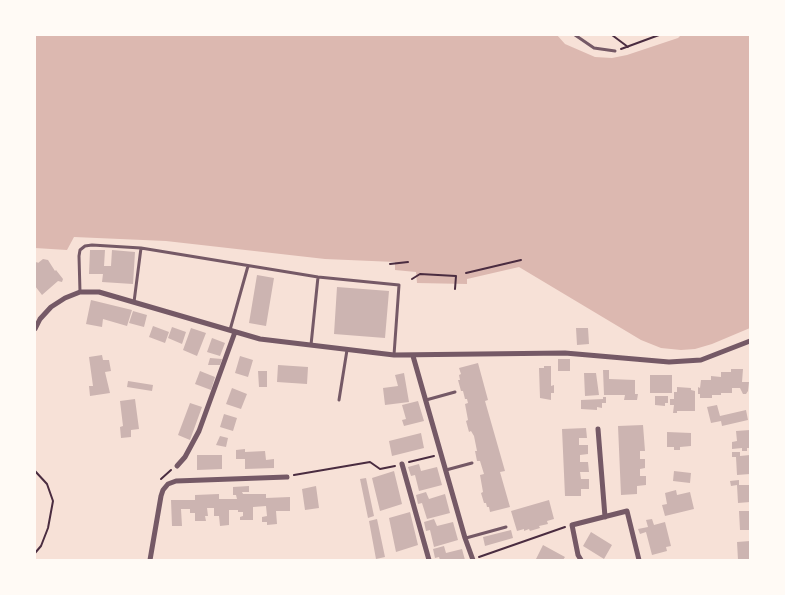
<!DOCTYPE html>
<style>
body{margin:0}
#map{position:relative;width:785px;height:595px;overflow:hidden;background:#f7e1d7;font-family:Cabin,sans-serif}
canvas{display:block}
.frame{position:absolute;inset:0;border:36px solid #fffaf5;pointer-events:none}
</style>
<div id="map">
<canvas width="785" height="595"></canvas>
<div class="frame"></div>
</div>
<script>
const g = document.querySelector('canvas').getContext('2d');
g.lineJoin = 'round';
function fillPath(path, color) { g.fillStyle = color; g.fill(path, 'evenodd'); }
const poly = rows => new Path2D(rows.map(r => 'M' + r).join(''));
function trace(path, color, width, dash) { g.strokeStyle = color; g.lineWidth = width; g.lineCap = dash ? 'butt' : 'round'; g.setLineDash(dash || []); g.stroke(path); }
fillPath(poly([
 [35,35,557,35,565,44,595,57,612,58,627,55,678,38,681,35,750,35,750,328,712,344,695,349,681,350,661,348,641,340,519,267,467,279,467,284,417,283,416,272,395,270,395,262,325,259,166,241,74,237,67,250,35,248]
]), '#dcb8b0');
fillPath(poly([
 [90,250,105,250,104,266,111,266,112,250,135,252,133,284,102,282,103,274,89,274],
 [43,259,48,260,55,271,56,270,63,279,62,282,58,281,42,295,35,286,35,263,37,262,38,263],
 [257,275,274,278,266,326,249,323],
 [337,287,389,291,385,338,334,334],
 [91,300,132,310,127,326,103,319,102,327,86,324],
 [133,311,147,315,144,327,129,323],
 [153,326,169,332,165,343,149,337],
 [172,327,186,332,182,344,168,338],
 [191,328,206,333,197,356,183,350],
 [576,328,588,328,589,344,577,345],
 [212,338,225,343,220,356,207,352],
 [102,355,103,360,109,360,111,371,105,372,110,393,90,396,89,386,93,386,89,357],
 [240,356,253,360,248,377,235,373],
 [210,358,222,359,220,365,208,365],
 [558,359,570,359,570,371,558,371],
 [478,363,488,400,485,401,505,471,500,472,510,507,490,512,489,507,487,507,486,503,484,503,481,493,483,492,480,475,484,474,480,461,477,461,475,451,477,451,474,436,471,431,469,432,466,421,468,420,465,404,468,403,467,399,465,399,463,391,461,391,458,380,460,380,459,375,461,374,459,368],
 [278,365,308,367,307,384,277,382],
 [544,366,551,366,551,386,554,385,554,393,551,393,551,400,540,398,539,368,544,368],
 [731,369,743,369,742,382,749,382,748,391,746,394,743,394,740,388,732,388,732,393,721,393,721,395,712,395,712,398,700,398,700,394,698,394,698,387,700,388,701,380,711,380,711,376,721,377,721,372,731,372],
 [603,370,609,370,609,379,635,380,635,394,638,394,637,400,624,400,625,395,604,395],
 [200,371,215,377,211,390,195,384],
 [258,371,267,371,267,387,259,387],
 [404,373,409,402,385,405,383,388,398,386,395,375],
 [584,373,596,373,599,395,585,396],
 [650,375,672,375,672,393,650,393],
 [128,381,153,385,152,391,127,387],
 [677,387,691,388,691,390,695,391,695,411,677,411,677,413,673,413,674,405,670,405,670,399,674,399,674,392,677,392],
 [232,388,247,394,241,409,226,404],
 [655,396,668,396,668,403,665,403,665,406,655,405],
 [603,397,606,397,606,403,602,403,602,408,597,407,597,410,581,409,581,400,603,399],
 [135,399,139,429,131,430,131,437,121,438,120,427,123,426,120,401],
 [418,401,424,421,404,426,402,420,406,419,402,405],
 [190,403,202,407,190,440,178,435],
 [717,405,720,416,746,410,748,420,722,426,721,421,711,423,707,407],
 [224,414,237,418,233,431,220,427],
 [643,425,645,451,640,451,640,459,645,459,645,468,640,469,640,476,646,476,646,485,637,486,637,494,621,495,618,426],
 [586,428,587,438,579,438,579,445,588,445,588,454,580,455,580,462,588,462,589,472,580,472,581,479,589,479,589,489,581,489,581,496,565,496,562,429],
 [750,430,750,448,747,448,747,451,742,451,742,448,732,449,732,442,737,441,736,431],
 [667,432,691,433,691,446,680,447,680,450,674,450,674,447,667,447],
 [421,433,424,448,392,456,389,441],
 [220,436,228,438,226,447,216,445],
 [245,449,245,452,265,451,266,460,274,459,274,468,245,469,245,459,236,459,236,450],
 [732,452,740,452,740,456,750,455,750,474,737,475,736,457,732,457],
 [197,455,222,455,222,469,197,470],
 [419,464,421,471,437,467,442,485,419,491,415,475,411,476,408,467],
 [394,471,402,504,380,511,372,478],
 [674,471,691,473,690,483,673,481],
 [366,478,374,516,368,518,360,479],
 [739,480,739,485,750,485,750,502,738,503,737,485,731,486,730,481],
 [249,486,249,492,242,492,243,494,266,494,266,498,290,497,290,511,276,511,277,524,267,525,267,522,262,522,262,517,267,516,266,506,253,507,253,520,240,520,240,517,243,516,243,512,238,512,238,510,229,510,229,525,220,526,219,516,214,516,214,508,207,508,208,516,205,516,206,521,195,521,195,513,190,513,190,509,181,509,182,526,172,526,171,500,195,500,195,495,219,494,219,499,237,499,236,495,233,495,233,487],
 [316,486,319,508,305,510,302,489],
 [676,490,677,495,690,492,694,509,665,516,662,505,667,504,665,493],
 [426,492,429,499,445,494,450,513,427,519,422,503,418,504,416,495],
 [549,500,554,519,547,521,548,524,539,526,540,528,530,531,529,529,524,531,524,529,517,531,511,511],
 [739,511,750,511,750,530,740,530],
 [410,512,418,545,396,552,389,518],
 [377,519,385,557,376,559,369,521],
 [434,519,437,526,453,522,458,540,434,547,430,530,426,531,424,522],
 [652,519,654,525,665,522,671,546,666,547,667,551,652,555,646,532,640,534,638,529,648,527,646,520],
 [511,530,513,538,485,546,483,537],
 [591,532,612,545,604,559,583,546],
 [750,541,750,560,738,560,737,542],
 [543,545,565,557,563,560,536,559],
 [444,546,446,553,462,549,465,560,440,560,439,557,435,558,433,549]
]), '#ccb4b1');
trace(poly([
 [612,35,628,47],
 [621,49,659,35],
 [390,264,408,262],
 [466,273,521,260],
 [412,279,420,274,456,276,455,289],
 [409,462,434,456],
 [35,471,47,484,53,501,48,528,41,546,35,553],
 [294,475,370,462,380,469,395,466],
 [161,479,171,470],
 [479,557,565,527]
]), '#4a2c40', 2);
trace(poly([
 [575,35,594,48,615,51],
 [80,292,79,256,80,250,85,246,92,245,141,248,318,277,399,285,394,355],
 [134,302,141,248],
 [230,330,248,266],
 [311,345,318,277],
 [339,400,347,350],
 [426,400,455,392],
 [446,470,472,463],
 [466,538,506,527]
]), '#755966', 3);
trace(poly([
 [35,329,40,319,51,307,65,298,80,292,99,292,260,339,394,355,565,353,669,362,701,360,750,341],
 [413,356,465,538,473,560],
 [598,429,605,517],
 [402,464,429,560],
 [177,466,185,457,199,431,235,332],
 [150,560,161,496,163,490,168,484,176,481,287,477],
 [581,560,578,555,572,525,627,511,639,560]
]), '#755966', 5);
</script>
